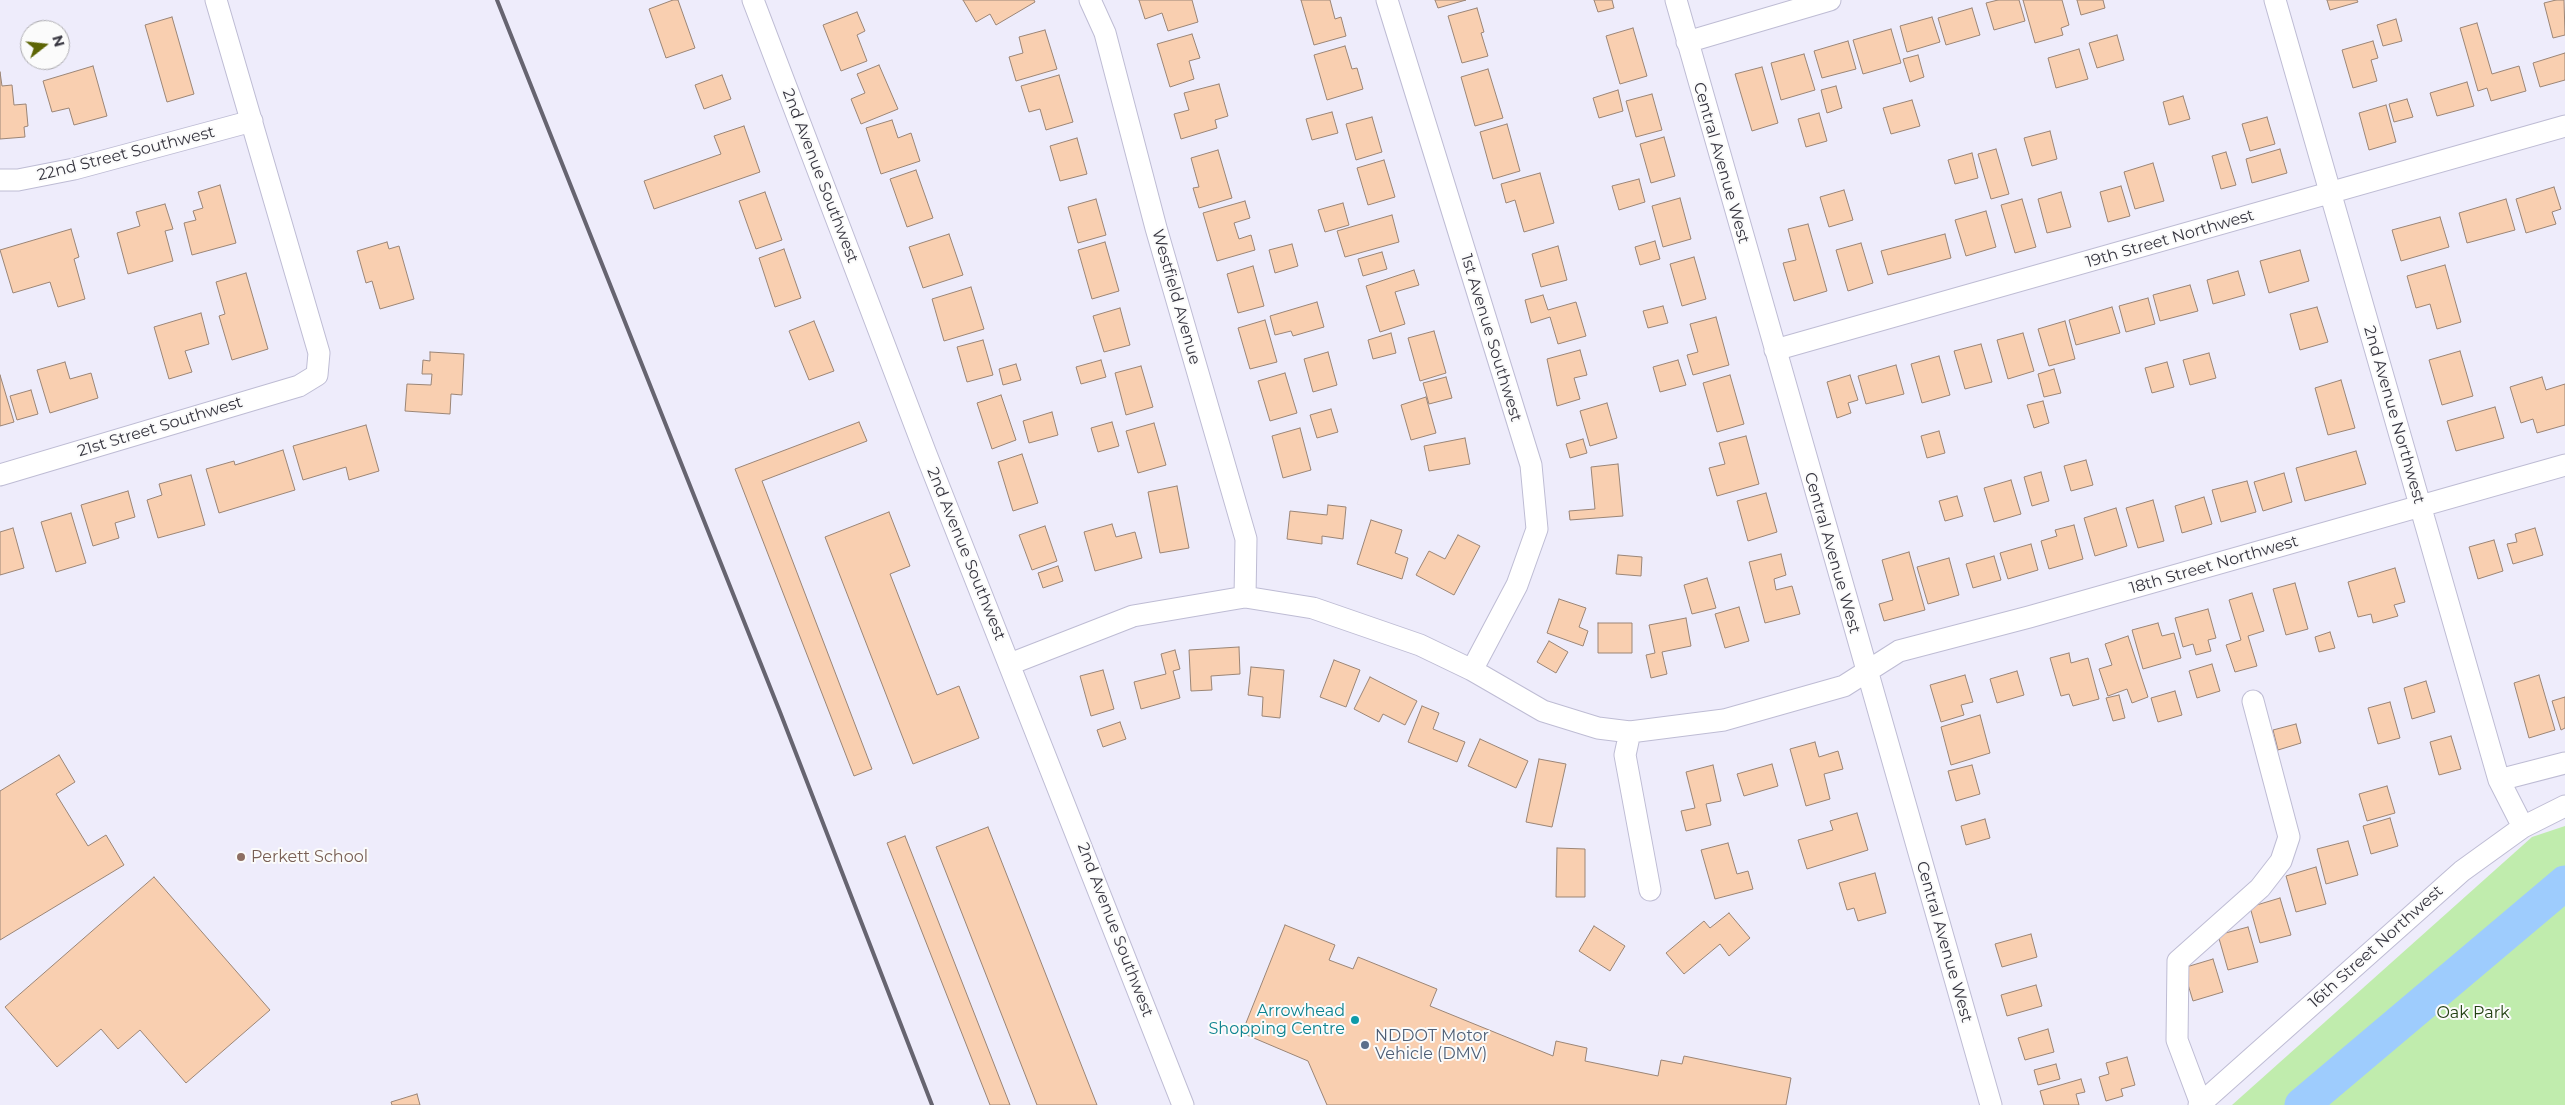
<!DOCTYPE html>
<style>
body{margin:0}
#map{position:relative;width:2565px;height:1105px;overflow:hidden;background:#eeecfb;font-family:Montserrat,sans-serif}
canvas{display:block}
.north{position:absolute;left:20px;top:20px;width:50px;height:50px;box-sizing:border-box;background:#fbfbfb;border:1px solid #adacb0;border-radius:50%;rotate:74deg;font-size:14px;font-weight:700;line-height:20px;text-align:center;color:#373640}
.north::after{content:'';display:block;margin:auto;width:18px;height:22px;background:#5d6505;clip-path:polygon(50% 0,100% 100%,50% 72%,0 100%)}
</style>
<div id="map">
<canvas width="2565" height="1105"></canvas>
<div class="north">N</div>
</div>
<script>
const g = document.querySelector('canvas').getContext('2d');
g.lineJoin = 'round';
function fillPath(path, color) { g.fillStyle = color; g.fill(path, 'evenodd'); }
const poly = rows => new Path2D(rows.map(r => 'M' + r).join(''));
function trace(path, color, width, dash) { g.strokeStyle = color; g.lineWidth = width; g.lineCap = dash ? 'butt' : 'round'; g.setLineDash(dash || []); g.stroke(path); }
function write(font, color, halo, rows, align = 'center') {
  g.font = font + ' Montserrat,sans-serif'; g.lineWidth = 4; g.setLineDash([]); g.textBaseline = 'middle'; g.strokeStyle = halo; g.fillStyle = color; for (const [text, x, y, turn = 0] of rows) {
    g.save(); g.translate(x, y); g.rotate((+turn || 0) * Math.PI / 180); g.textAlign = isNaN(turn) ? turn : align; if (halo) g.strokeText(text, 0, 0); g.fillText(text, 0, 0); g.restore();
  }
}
fillPath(poly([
 [2565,826,2565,1105,2232,1105,2532,837]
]), '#c0ecad');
trace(poly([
 [2302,1105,2565,883]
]), '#9eccfd', 35);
const building = poly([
 [673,0,678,0,695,48,666,58,649,9,673,0],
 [963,0,1034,0,1035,2,996,25,990,14,976,22,963,0],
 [1139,0,1192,0,1198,22,1168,31,1162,13,1145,19,1139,0],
 [1301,0,1330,0,1335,19,1341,17,1346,36,1314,45,1301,0],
 [1435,0,1466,0,1438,8,1435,0],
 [1594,0,1612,0,1614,8,1598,12,1594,0],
 [1998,0,2019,0,2025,21,1994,30,1986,3,1998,0],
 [2023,0,2062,0,2069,25,2061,28,2063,35,2035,43,2023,0],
 [2077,0,2103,0,2105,8,2081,15,2077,0],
 [2327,0,2357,0,2358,2,2330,10,2327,0],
 [2556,0,2564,0,2565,35,2553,38,2544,3,2556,0],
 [1477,8,1484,32,1481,33,1488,56,1462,63,1448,16,1477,8],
 [1972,8,1980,35,1946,45,1938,18,1972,8],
 [857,12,865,31,857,35,867,61,841,71,823,25,857,12],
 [172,17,194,94,167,102,145,25,172,17],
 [1932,17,1940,42,1907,52,1900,26,1932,17],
 [2396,19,2402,41,2383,46,2377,25,2396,19],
 [2477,23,2492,74,2519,66,2526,91,2491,101,2487,88,2478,91,2460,28,2477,23],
 [1633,28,1647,76,1620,84,1606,36,1633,28],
 [1891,29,1901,63,1863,74,1853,40,1891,29],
 [1045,30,1057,69,1016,81,1009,57,1023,53,1019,37,1045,30],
 [1192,34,1200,58,1189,61,1194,79,1170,87,1157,44,1192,34],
 [2117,35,2124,60,2097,68,2089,43,2117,35],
 [1848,41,1856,69,1822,78,1814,51,1848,41],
 [2373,41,2378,58,2371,60,2377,81,2353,88,2342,50,2373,41],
 [1345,46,1352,69,1357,68,1363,89,1327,100,1314,55,1345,46],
 [2079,49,2088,79,2056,88,2048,58,2079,49],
 [2565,53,2565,80,2540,87,2533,63,2565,53],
 [1804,54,1815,90,1781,100,1771,63,1804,54],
 [1918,55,1924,77,1910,82,1903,59,1918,55],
 [879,65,898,109,861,124,851,99,865,93,857,74,879,65],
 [93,66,107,116,74,125,69,108,52,112,43,81,93,66],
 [1762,67,1778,123,1752,131,1735,74,1762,67],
 [1488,69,1503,118,1475,126,1461,77,1488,69],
 [0,72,2,86,12,85,14,105,26,104,28,126,24,127,25,137,0,139,0,72],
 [722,75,731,99,704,109,695,85,722,75],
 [1059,75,1073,122,1046,130,1040,109,1029,112,1021,86,1059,75],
 [2467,82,2474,106,2437,116,2430,93,2467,82],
 [1219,84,1228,116,1215,120,1217,128,1181,139,1174,114,1189,110,1184,93,1219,84],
 [1836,86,1842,108,1827,113,1821,90,1836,86],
 [1618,90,1623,111,1599,118,1593,98,1618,90],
 [1652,94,1662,130,1636,137,1626,101,1652,94],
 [2183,96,2190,119,2169,125,2163,102,2183,96],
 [2407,99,2413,117,2394,122,2389,104,2407,99],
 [1912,100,1920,126,1891,134,1883,108,1912,100],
 [2386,105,2396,142,2369,150,2359,113,2386,105],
 [1332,112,1338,133,1312,140,1306,119,1332,112],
 [1819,113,1827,141,1806,147,1798,119,1819,113],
 [1372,117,1382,152,1356,160,1346,124,1372,117],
 [2267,117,2275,144,2250,151,2242,124,2267,117],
 [892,120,898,138,911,133,920,161,881,174,866,128,892,120],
 [1507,124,1520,171,1493,179,1480,132,1507,124],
 [744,126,760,172,654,209,644,181,721,154,714,136,744,126],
 [2050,131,2057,159,2032,166,2024,138,2050,131],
 [1664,137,1675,176,1651,183,1640,144,1664,137],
 [1077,138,1087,174,1060,181,1050,146,1077,138],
 [1996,149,2009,194,1991,199,1978,154,1996,149],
 [2280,149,2287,173,2252,183,2246,159,2280,149],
 [1218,150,1232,198,1199,208,1193,188,1199,187,1191,158,1218,150],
 [2226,152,2236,185,2221,189,2212,156,2226,152],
 [1972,153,1978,178,1955,184,1948,160,1972,153],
 [1384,160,1395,197,1368,205,1357,168,1384,160],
 [2153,163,2164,201,2135,209,2124,172,2153,163],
 [916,170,933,218,907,227,890,179,916,170],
 [1540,173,1554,223,1524,232,1515,200,1506,203,1501,184,1540,173],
 [1639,179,1645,202,1619,210,1612,186,1639,179],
 [220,185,236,243,192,255,184,223,196,220,193,211,203,208,198,192,220,185],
 [2121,186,2130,216,2108,222,2100,192,2121,186],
 [2554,187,2561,209,2552,212,2556,224,2526,233,2516,199,2554,187],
 [1844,190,1853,220,1829,227,1820,197,1844,190],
 [765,192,782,240,756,249,739,201,765,192],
 [2061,192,2071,227,2047,233,2038,199,2061,192],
 [1680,198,1691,239,1663,247,1652,206,1680,198],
 [1096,199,1106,235,1078,243,1068,207,1096,199],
 [2022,199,2036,247,2015,253,2001,205,2022,199],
 [2506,199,2515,230,2467,243,2459,213,2506,199],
 [1245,201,1250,218,1234,223,1239,239,1251,235,1255,250,1217,261,1203,213,1245,201],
 [1343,203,1349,225,1325,232,1318,210,1343,203],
 [165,204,173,229,165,231,173,261,128,274,117,233,140,226,136,212,165,204],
 [1986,211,1996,247,1966,256,1955,220,1986,211],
 [1392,215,1399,242,1345,257,1337,231,1392,215],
 [2440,217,2449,247,2401,261,2392,230,2440,217],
 [1808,224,1827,291,1794,301,1783,263,1796,260,1788,229,1808,224],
 [71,229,79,257,74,259,85,299,58,307,50,282,13,293,0,250,71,229],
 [949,234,963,275,923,288,909,247,949,234],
 [1945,234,1951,258,1888,275,1881,251,1945,234],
 [1655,241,1660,259,1640,265,1635,247,1655,241],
 [387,242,389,249,399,246,414,299,380,309,372,281,366,283,357,251,387,242],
 [1105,242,1119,291,1092,299,1078,250,1105,242],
 [1861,243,1873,283,1848,291,1836,250,1861,243],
 [1292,244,1298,266,1275,273,1269,250,1292,244],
 [1558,246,1567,280,1541,287,1532,254,1558,246],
 [784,249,801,298,775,307,759,258,784,249],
 [2300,250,2309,281,2269,293,2260,261,2300,250],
 [1382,252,1387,269,1363,276,1358,259,1382,252],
 [1694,257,1706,299,1682,306,1670,264,1694,257],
 [2445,265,2461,322,2437,329,2430,304,2416,308,2407,276,2445,265],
 [1253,266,1264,306,1238,313,1227,274,1253,266],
 [1414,270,1419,285,1395,292,1405,324,1380,332,1366,286,1414,270],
 [2238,271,2245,295,2213,304,2207,280,2238,271],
 [246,273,268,349,232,360,219,316,225,314,216,282,246,273],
 [2190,285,2198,311,2160,321,2153,295,2190,285],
 [971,287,984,329,944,341,932,299,971,287],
 [1543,295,1548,310,1576,302,1586,336,1558,344,1550,317,1531,323,1525,300,1543,295],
 [2148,298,2155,324,2126,332,2119,306,2148,298],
 [1317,302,1324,327,1293,336,1291,331,1275,335,1270,316,1317,302],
 [1663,306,1668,323,1648,328,1643,311,1663,306],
 [2112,307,2120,333,2076,345,2069,320,2112,307],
 [2317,307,2328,342,2300,350,2290,314,2317,307],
 [1120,308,1130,345,1104,352,1093,316,1120,308],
 [201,313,209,344,185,351,192,372,169,379,154,327,201,313],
 [1716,317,1729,365,1693,375,1687,355,1698,352,1690,324,1716,317],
 [1265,320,1277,362,1250,369,1238,328,1265,320],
 [814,321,834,371,809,380,789,331,814,321],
 [2065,321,2075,359,2049,366,2038,329,2065,321],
 [1434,331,1446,373,1420,381,1408,338,1434,331],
 [1391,333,1396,353,1373,359,1368,340,1391,333],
 [2023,333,2034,371,2008,379,1997,340,2023,333],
 [983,340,993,375,967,382,957,347,983,340],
 [1981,344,1992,382,1965,389,1954,351,1981,344],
 [1580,350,1587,375,1574,378,1580,399,1557,406,1547,359,1580,350],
 [2460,351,2473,396,2442,405,2429,360,2460,351],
 [430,352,464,354,462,395,451,394,450,414,405,411,407,384,431,385,432,374,422,374,423,360,430,361,430,352],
 [1328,352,1337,385,1313,392,1304,359,1328,352],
 [2209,353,2216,378,2190,385,2183,360,2209,353],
 [1939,356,1950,395,1922,403,1911,364,1939,356],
 [1101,360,1106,377,1081,384,1076,367,1101,360],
 [1678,360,1686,385,1660,392,1653,367,1678,360],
 [65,362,70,379,91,373,98,398,50,413,37,370,65,362],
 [2167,362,2174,387,2152,393,2145,368,2167,362],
 [1016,364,1021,380,1003,385,999,369,1016,364],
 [1896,365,1904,394,1866,404,1858,376,1896,365],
 [1141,366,1153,407,1126,415,1115,373,1141,366],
 [2054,369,2061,393,2044,397,2038,374,2054,369],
 [1285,373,1297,413,1270,421,1258,381,1285,373],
 [0,375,14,422,0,426,0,375],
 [1730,375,1744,424,1717,432,1703,383,1730,375],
 [1850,375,1858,400,1848,403,1851,413,1837,418,1827,382,1850,375],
 [1446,377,1452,398,1429,404,1423,383,1446,377],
 [2542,377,2546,390,2565,384,2565,425,2537,433,2533,419,2521,423,2510,387,2542,377],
 [2341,380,2355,428,2328,435,2315,388,2341,380],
 [31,390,38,414,17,420,10,396,31,390],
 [1001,395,1016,440,992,449,977,403,1001,395],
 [1426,397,1436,433,1411,440,1401,405,1426,397],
 [2043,401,2049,423,2034,428,2027,405,2043,401],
 [1607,403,1617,438,1590,446,1580,411,1607,403],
 [2495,407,2504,438,2456,451,2447,421,2495,407],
 [1331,409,1338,432,1317,438,1310,415,1331,409],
 [1052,412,1058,435,1029,443,1023,421,1052,412],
 [859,422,867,441,762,481,872,769,854,776,735,469,859,422],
 [1112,422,1119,446,1098,452,1091,428,1112,422],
 [1154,423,1166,465,1138,473,1126,431,1154,423],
 [366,425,379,471,349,480,346,467,303,480,293,446,366,425],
 [1300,428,1311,470,1283,478,1272,436,1300,428],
 [1939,431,1945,453,1927,458,1921,436,1939,431],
 [1746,436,1759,484,1717,496,1709,468,1725,464,1719,443,1746,436],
 [1465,438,1470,464,1429,471,1424,446,1465,438],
 [1583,439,1587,453,1570,458,1566,444,1583,439],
 [283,450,295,490,219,513,206,469,234,461,235,465,283,450],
 [2356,451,2366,484,2305,501,2296,468,2356,451],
 [1022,454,1038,503,1013,511,998,462,1022,454],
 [2086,460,2093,485,2071,491,2064,466,2086,460],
 [1618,464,1623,516,1570,520,1569,511,1595,509,1591,467,1618,464],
 [2041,472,2049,501,2032,506,2024,477,2041,472],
 [2284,473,2292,502,2263,511,2254,482,2284,473],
 [191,475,205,525,158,538,147,500,162,495,159,484,191,475],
 [2011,480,2021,514,1994,522,1984,488,2011,480],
 [2247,481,2256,512,2221,522,2212,490,2247,481],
 [1177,486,1189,548,1160,553,1148,492,1177,486],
 [128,491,135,517,115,523,119,538,93,546,81,505,128,491],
 [1766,493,1777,532,1748,541,1737,501,1766,493],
 [1957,496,1963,516,1945,521,1939,501,1957,496],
 [2204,497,2212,524,2182,533,2175,506,2204,497],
 [2153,500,2164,541,2138,548,2126,508,2153,500],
 [1328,505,1346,507,1343,539,1322,536,1322,544,1287,539,1290,511,1327,515,1328,505],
 [2116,508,2127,546,2095,556,2084,518,2116,508],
 [889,512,910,566,890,574,937,695,959,686,979,738,913,764,825,537,889,512],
 [71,513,86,563,56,572,41,522,71,513],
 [1371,520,1402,530,1395,553,1408,558,1402,579,1357,564,1371,520],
 [1112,524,1116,537,1135,532,1142,558,1095,571,1084,532,1112,524],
 [2074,525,2083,559,2049,569,2041,541,2057,536,2055,530,2074,525],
 [1045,526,1057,561,1032,570,1019,535,1045,526],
 [13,528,24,568,0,575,0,532,13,528],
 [2535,528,2543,555,2513,564,2507,544,2517,542,2515,534,2535,528],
 [1458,535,1480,546,1454,595,1416,575,1429,551,1445,559,1458,535],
 [2494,540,2503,571,2478,579,2469,547,2494,540],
 [2031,544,2038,570,2008,579,2000,553,2031,544],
 [1909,552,1925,610,1884,621,1879,604,1893,600,1882,560,1909,552],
 [1781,554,1786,575,1774,579,1776,590,1792,586,1800,614,1765,623,1749,562,1781,554],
 [1618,555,1642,557,1641,576,1616,574,1618,555],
 [1994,556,2001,580,1973,588,1966,564,1994,556],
 [1949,558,1959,595,1928,604,1917,567,1949,558],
 [1058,566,1063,581,1043,588,1038,573,1058,566],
 [2395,568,2405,602,2394,605,2398,616,2373,623,2371,614,2358,617,2348,582,2395,568],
 [1707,578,1716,608,1692,614,1684,585,1707,578],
 [2295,583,2308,629,2286,635,2273,589,2295,583],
 [2252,593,2264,631,2248,636,2257,666,2235,672,2226,645,2241,640,2229,600,2252,593],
 [1559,599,1586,608,1579,627,1588,631,1583,646,1547,633,1559,599],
 [1739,607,1749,641,1725,648,1715,614,1739,607],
 [2208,609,2216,638,2208,640,2211,651,2196,655,2193,644,2183,647,2175,618,2208,609],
 [1686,618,1691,646,1662,652,1667,674,1651,678,1646,655,1655,653,1649,625,1686,618],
 [1598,623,1632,623,1632,653,1598,653,1598,623],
 [2158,623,2162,636,2174,633,2181,658,2143,669,2132,630,2158,623],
 [2330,632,2335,648,2319,652,2315,637,2330,632],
 [2128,636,2148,697,2132,703,2127,689,2108,696,2099,669,2112,665,2105,644,2128,636],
 [1549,641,1568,652,1556,673,1537,662,1549,641],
 [1239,647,1240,674,1211,676,1212,690,1191,691,1189,650,1239,647],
 [1175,650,1180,669,1173,671,1180,698,1141,709,1134,682,1166,674,1161,654,1175,650],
 [2069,653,2071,663,2088,658,2099,699,2073,706,2069,694,2061,696,2050,658,2069,653],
 [1334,660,1360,670,1346,707,1320,697,1334,660],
 [2212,664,2220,691,2197,698,2189,671,2212,664],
 [1251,667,1284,670,1280,718,1262,716,1263,697,1248,695,1251,667],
 [1103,670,1114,709,1091,716,1080,676,1103,670],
 [2017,671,2024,695,1997,703,1990,679,2017,671],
 [1965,675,1973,702,1961,705,1964,715,1941,722,1930,685,1965,675],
 [2539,675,2555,730,2529,738,2514,683,2539,675],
 [1370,677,1417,701,1405,725,1383,714,1379,722,1354,709,1370,677],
 [2426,681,2435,712,2412,719,2404,688,2426,681],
 [2175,691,2182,715,2158,722,2151,698,2175,691],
 [2119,695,2125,718,2113,721,2106,698,2119,695],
 [2565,697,2565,728,2561,730,2552,701,2565,697],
 [2390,702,2400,738,2378,744,2368,708,2390,702],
 [1422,706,1439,713,1433,729,1465,742,1457,762,1408,742,1422,706],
 [1980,715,1990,753,1951,765,1941,727,1980,715],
 [1120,722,1126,739,1103,747,1097,730,1120,722],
 [2296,724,2301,743,2278,750,2273,730,2296,724],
 [2451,736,2461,769,2439,775,2430,742,2451,736],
 [1480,739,1528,761,1516,788,1468,766,1480,739],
 [1815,742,1819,757,1838,751,1843,769,1824,774,1830,799,1806,806,1790,749,1815,742],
 [59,755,75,782,56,794,88,846,106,835,124,865,0,940,0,791,59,755],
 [1539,759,1566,764,1552,827,1526,822,1539,759],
 [1772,764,1778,786,1744,796,1737,774,1772,764],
 [1713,765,1721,801,1706,804,1711,825,1686,831,1681,811,1695,808,1686,772,1713,765],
 [1972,765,1980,794,1956,801,1948,771,1972,765],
 [2387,786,2395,813,2367,821,2359,794,2387,786],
 [1857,813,1868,850,1807,869,1798,840,1833,830,1830,821,1857,813],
 [2390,818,2398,846,2371,854,2363,826,2390,818],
 [1985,819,1990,838,1966,845,1961,826,1985,819],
 [988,827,1097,1105,1037,1105,936,847,988,827],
 [905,836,1010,1105,990,1105,887,843,905,836],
 [2348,841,2358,875,2326,884,2317,849,2348,841],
 [1728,843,1737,874,1748,871,1753,889,1715,899,1701,850,1728,843],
 [1557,848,1585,849,1585,897,1556,897,1557,848],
 [2316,867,2326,904,2296,912,2286,876,2316,867],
 [1875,873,1886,913,1858,921,1854,908,1847,910,1839,883,1875,873],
 [154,877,270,1010,186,1083,140,1030,118,1049,101,1029,57,1067,5,1007,154,877],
 [2280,898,2291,935,2260,943,2250,907,2280,898],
 [1729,913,1750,938,1729,956,1720,944,1684,974,1666,953,1704,921,1710,928,1729,913],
 [1285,925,1335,945,1329,960,1353,969,1358,957,1437,989,1430,1006,1553,1056,1556,1041,1587,1048,1585,1061,1658,1076,1661,1060,1682,1064,1684,1056,1791,1078,1786,1105,1327,1105,1308,1061,1242,1033,1285,925],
 [1594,926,1625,946,1610,971,1579,951,1594,926],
 [2248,927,2258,962,2228,970,2218,935,2248,927],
 [2031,934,2037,957,2002,967,1995,944,2031,934],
 [2213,959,2223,992,2193,1001,2183,968,2213,959],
 [2036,985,2042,1006,2007,1016,2001,995,2036,985],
 [2048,1029,2054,1052,2025,1060,2018,1038,2048,1029],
 [2127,1057,2135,1085,2121,1089,2123,1096,2106,1101,2099,1077,2109,1074,2106,1063,2127,1057],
 [2056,1064,2060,1079,2038,1085,2034,1070,2056,1064],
 [2081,1079,2085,1092,2076,1094,2079,1105,2044,1105,2040,1091,2081,1079],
 [417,1094,420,1105,392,1105,391,1102,417,1094]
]);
fillPath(building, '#f9cfb0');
trace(building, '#9b8576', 1);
const minor = poly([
 [753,0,926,454,1183,1105],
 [1090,0,1105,33,1156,228,1246,539,1245,597],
 [1387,0,1531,465,1537,529,1517,585,1472,670],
 [1676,0,1991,1105],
 [2275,0,2499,780,2523,827],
 [1687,42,1830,0],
 [0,180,18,180,74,169,252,121],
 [1775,350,2565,126],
 [0,475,299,386,317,375,319,353,216,0],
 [1010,664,1133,616,1245,597,1313,608,1420,645,1472,670,1543,711,1598,728,1630,732,1724,720,1844,686,1899,651,2029,617,2565,465],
 [1630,732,1625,755,1650,890],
 [2499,780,2565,763],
 [2201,1104,2177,1040,2178,961,2260,888,2281,861,2289,837,2253,701],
 [2199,1105,2462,871,2523,827,2565,806]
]);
trace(minor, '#bebcd4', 23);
trace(minor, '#fff', 21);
trace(poly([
 [497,0,780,712,932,1105]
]), '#666470', 4);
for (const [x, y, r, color] of [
 [241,857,5,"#8d6e63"],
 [1355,1020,5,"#0f9aa8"],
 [1365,1045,5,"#5c6f8a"]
]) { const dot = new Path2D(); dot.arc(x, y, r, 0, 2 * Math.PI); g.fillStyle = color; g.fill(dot); trace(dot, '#fbfbfb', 2); }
write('16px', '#373640', '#fbfbfb', [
 ["22nd Street Southwest",126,154,-14],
 ["Central Avenue West",1721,163,74],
 ["2nd Avenue Southwest",820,176,69],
 ["19th Street Northwest",2170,239,-16],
 ["Westfield Avenue",1176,297,74],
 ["1st Avenue Southwest",1491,338,73],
 ["2nd Avenue Northwest",2394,415,74],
 ["21st Street Southwest",160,427,-17],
 ["Central Avenue West",1832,553,74],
 ["2nd Avenue Southwest",966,554,68],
 ["18th Street Northwest",2214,565,-16],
 ["2nd Avenue Southwest",1115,930,69],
 ["Central Avenue West",1944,942,74],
 ["16th Street Northwest",2376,947,-42]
]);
write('16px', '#785e54', '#fbfbfb', [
 ["Perkett School",251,857]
], 'left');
write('16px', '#0d838f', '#fbfbfb', [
 ["Arrowhead",1345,1011],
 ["Shopping Centre",1345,1029]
], 'right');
write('16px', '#234113', '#fbfbfb', [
 ["Oak Park",2473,1013]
]);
write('16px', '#4e5e75', '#fbfbfb', [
 ["NDDOT Motor",1375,1036],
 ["Vehicle (DMV)",1375,1054]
], 'left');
</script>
